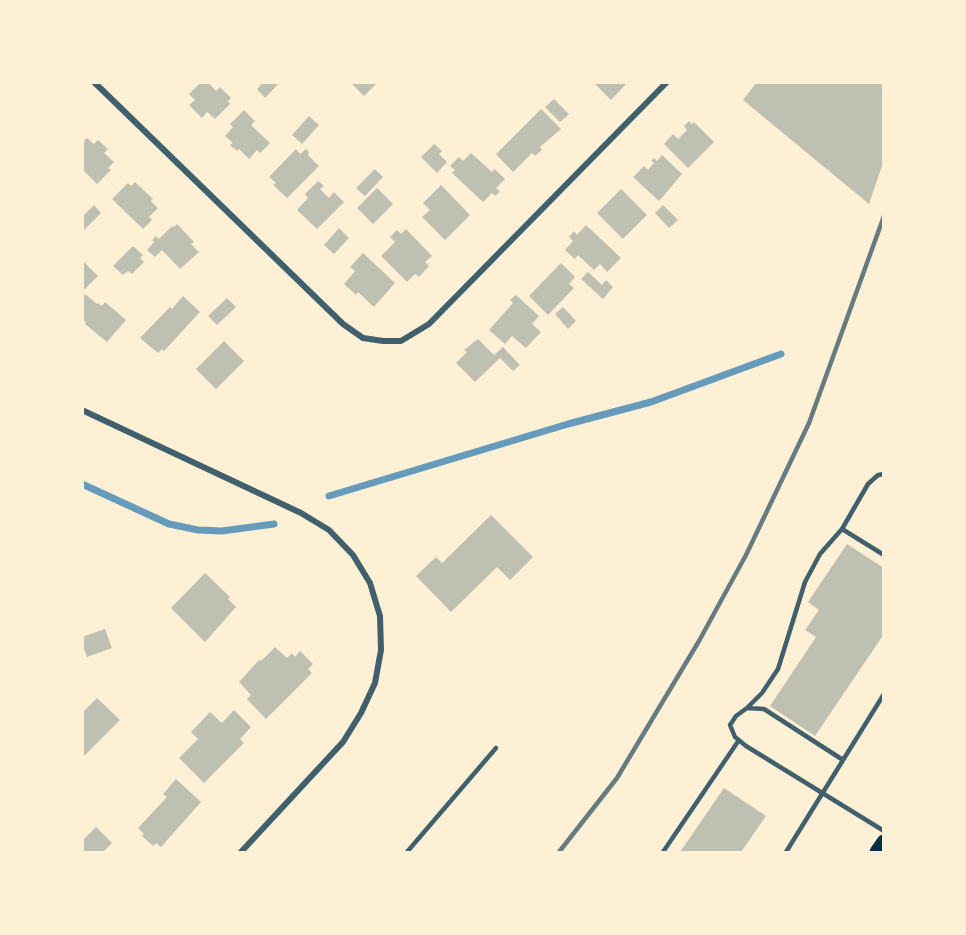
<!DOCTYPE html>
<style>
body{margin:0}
#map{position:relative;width:966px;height:935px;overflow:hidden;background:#fdf0d5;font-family:"Open Sans",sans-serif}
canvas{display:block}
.frame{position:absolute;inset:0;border:84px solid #fdf0d5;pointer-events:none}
</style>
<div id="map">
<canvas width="966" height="935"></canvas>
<div class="frame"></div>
</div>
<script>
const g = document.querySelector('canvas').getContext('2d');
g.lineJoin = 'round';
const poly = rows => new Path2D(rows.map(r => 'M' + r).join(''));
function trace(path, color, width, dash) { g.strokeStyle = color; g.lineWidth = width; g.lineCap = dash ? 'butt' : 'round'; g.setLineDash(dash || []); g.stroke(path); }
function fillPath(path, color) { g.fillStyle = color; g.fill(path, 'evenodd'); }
trace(poly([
 [82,484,169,524,198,530,222,531,274,524],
 [329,496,568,424,651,402,781,354]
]), '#669bbc', 7);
fillPath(poly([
 [201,82,208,82,216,91,220,87,231,98,228,101,230,104,215,119,207,112,202,118,189,105,195,100,189,94],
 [263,82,280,82,265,98,257,89],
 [350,82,374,82,376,84,364,96],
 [593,82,628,82,611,100],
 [757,82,884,82,884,160,869,204,743,100],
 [554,99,569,114,560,122,545,107],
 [541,109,561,129,540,147,542,150,535,156,532,153,513,172,496,154],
 [244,110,255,121,251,125,270,143,260,153,257,150,249,159,239,149,237,151,230,145,233,143,225,136,233,127,230,124],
 [309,116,319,125,302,144,292,135],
 [689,121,692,124,694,122,714,142,688,168,664,144,673,134,678,139,687,130,684,126],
 [87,138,94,144,98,140,108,149,104,153,114,162,108,168,111,170,97,184,84,171,82,173,82,143],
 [434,144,442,151,439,154,447,162,437,173,421,157],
 [296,149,300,154,306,149,309,152,308,155,319,166,287,198,273,185,276,183,269,177],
 [471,153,492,172,495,169,505,179,496,188,500,192,495,196,492,193,483,202,452,173,455,170,450,166,459,157,463,161],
 [662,155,682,174,659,201,633,177,644,166,648,170,654,163,651,161,654,158,657,161],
 [375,169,383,177,365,196,356,188],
 [318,181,324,186,320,189,329,198,334,192,344,202,317,229,297,210,308,198,305,194],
 [135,182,153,199,151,201,158,208,149,217,152,220,143,229,112,199,128,183,131,186],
 [441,185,470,215,445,240,422,217,430,210,423,203],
 [377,188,393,204,373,224,357,208],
 [621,189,647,215,623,239,597,213],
 [94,205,101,213,82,232,82,217],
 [663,205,678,220,669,228,655,213],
 [177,224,194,242,191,244,199,252,180,269,162,250,155,257,147,250,154,242,152,240,156,236,159,239,172,226,174,227],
 [586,225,621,258,607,272,600,264,594,270,578,255,575,259,565,250,573,241,569,237,574,231,577,235],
 [339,228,349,238,334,254,324,245],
 [406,229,432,256,425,262,429,266,419,277,415,274,407,282,381,256,395,242,390,237,397,230,401,234],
 [133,246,143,255,140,258,144,262,132,274,128,271,123,275,113,266],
 [363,253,395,283,374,307,358,292,356,295,344,284,355,271,350,267],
 [82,260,98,276,82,292],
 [561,263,575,277,569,284,574,288,548,315,529,296],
 [588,272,602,285,606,280,613,287,603,299,581,279],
 [85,294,97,304,98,303,102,306,105,302,126,320,107,342,85,324,86,322,82,319,82,298],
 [516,295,539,316,532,324,541,332,526,348,512,336,505,344,489,330,513,303,510,300],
 [183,296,200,312,164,351,162,349,158,353,140,338,170,307,172,309],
 [227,298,236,307,217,325,208,316],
 [563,307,576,321,568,329,555,314],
 [478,339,494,355,503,347,520,365,513,371,500,358,475,382,456,363,467,352,464,350],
 [224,341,244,361,216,389,196,369],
 [491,515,533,557,510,580,497,567,451,612,416,576,436,557,442,563],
 [847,544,884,568,884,634,815,736,770,706,816,637,805,630,819,610,808,602],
 [205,573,230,597,228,599,236,607,205,642,171,608],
 [105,629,112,648,87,657,82,644,82,637],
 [275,647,287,658,292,653,295,657,300,651,313,664,308,669,312,673,266,719,247,699,251,695,239,682,259,660,261,661],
 [97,698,120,720,82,758,82,713],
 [234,710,251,727,240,739,244,743,204,783,179,758,198,739,191,732,210,712,222,723],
 [176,779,201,802,161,847,156,843,153,846,142,836,144,834,138,828,167,797,163,794],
 [724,788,766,816,741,852,680,852],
 [96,827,112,843,103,852,82,852,82,841]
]), '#bec0b2');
trace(poly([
 [884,474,878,475,868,484,842,529,884,555],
 [747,708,762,693,778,669,805,582,820,554,842,529],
 [843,760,764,709,747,708,736,716,730,725,735,737,746,746,884,831],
 [407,852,496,748],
 [663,852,739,740],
 [786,852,884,694]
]), '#3f606c', 4.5);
trace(poly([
 [94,82,343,324,363,338,383,341,401,341,429,324,667,82],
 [82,410,301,513,329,530,353,555,370,583,380,616,381,650,375,683,361,713,343,742,241,852]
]), '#3f606c', 6);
trace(poly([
 [877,852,884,842]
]), '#003049', 15);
trace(poly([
 [559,852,617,778,699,641,746,555,809,423,884,216]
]), '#657d81', 4.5);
</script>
